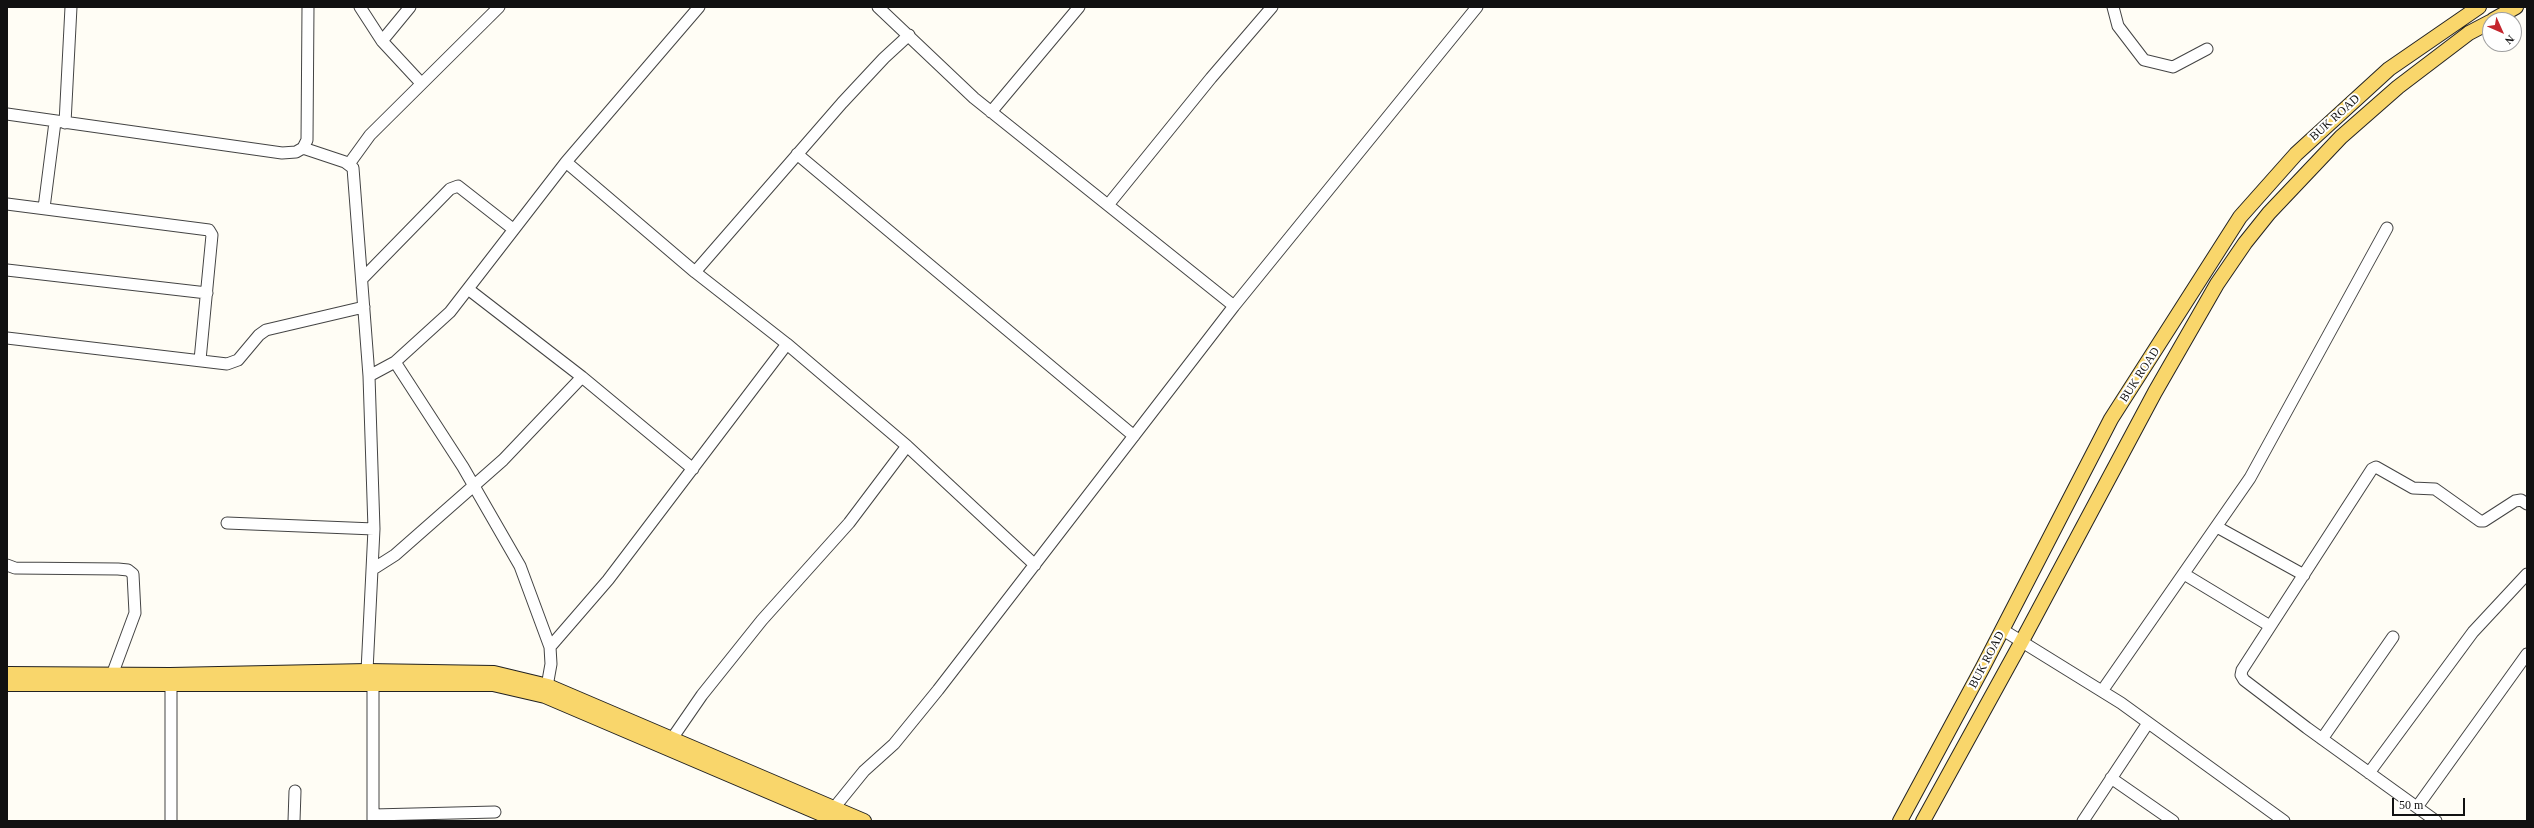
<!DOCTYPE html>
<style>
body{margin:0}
#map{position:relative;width:2534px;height:828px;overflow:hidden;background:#fffdf5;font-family:"Times New Roman",serif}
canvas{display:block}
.frame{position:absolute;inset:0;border:8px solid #111;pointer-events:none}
.north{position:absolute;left:2482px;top:12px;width:40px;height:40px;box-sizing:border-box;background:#fff;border:1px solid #a0a0a0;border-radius:50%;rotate:135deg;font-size:11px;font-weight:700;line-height:16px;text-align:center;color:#111}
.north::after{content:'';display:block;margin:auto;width:14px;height:18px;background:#c4262e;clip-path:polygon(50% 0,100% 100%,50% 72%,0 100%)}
.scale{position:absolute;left:2392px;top:798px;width:73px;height:18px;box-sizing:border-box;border:2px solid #111;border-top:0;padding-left:5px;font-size:12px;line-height:14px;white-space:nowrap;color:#111;-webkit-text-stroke:3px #fff;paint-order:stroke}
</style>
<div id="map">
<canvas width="2534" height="828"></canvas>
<div class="frame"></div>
<div class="north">N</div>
<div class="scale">50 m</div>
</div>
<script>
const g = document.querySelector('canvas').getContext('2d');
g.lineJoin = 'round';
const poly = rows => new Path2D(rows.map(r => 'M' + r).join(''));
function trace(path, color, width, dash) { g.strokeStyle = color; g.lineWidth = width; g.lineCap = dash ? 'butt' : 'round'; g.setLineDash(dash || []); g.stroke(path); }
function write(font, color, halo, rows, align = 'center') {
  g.font = font + ' "Times New Roman",serif'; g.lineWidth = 4; g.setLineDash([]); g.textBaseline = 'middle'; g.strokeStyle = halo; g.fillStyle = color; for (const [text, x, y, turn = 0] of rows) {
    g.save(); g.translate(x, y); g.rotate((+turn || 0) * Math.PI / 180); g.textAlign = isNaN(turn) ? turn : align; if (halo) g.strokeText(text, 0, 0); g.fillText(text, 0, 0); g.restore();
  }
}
const minor = poly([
 [360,7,382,41,421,83],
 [878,7,974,98,1234,306],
 [2113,7,2118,26,2144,60,2173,67,2207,49],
 [382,41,410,7],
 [991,112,1079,7],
 [7,114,282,153,296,152,303,148,307,140,308,7],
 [65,123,71,7],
 [303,148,345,162,353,168,369,376,374,529,367,671],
 [797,154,1134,436],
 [566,162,695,272,787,344,907,446,1035,565],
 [349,164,370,135,499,7],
 [7,204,209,230,212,235,200,360],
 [1108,205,1211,78,1272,7],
 [44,208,55,122],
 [7,270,207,293],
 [695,272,842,103,884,58,909,35],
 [362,279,450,189,458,186,513,229],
 [468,289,582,377,693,469],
 [7,338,227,364,238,360,259,335,266,330,364,307],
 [395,362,463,467,520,566,550,647,551,664,546,692],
 [369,376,395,362,450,312,566,162,699,7],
 [227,523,374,529],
 [2217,527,2304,575],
 [7,565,15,568,118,569,128,570,133,574,135,613,112,675],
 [373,569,395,555,503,460,582,377],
 [2184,574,2270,626],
 [2003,630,2121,703,2284,821],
 [550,647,608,580,787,344],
 [2102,691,2250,478,2387,228],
 [2322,739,2393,637],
 [671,740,702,695,762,620,849,523,907,446],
 [2369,773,2473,632,2527,574],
 [2111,778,2173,821],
 [2417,807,2527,654],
 [831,814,834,808,864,771,894,744,938,690,1234,306,1477,7],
 [373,815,495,812],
 [171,821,171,684],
 [294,821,295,791],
 [373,821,373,682],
 [2083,821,2148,723],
 [2436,821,2307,728,2244,680,2241,675,2242,670,2372,469,2376,467,2413,488,2435,489,2480,521,2484,521,2515,501,2521,500,2527,504]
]);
const major = poly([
 [2493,20,2516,7],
 [7,674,170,675,367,671,494,673,548,686,864,821],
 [7,684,493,684,545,696,838,821],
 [1900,821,1983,667,2111,419,2240,217,2296,154,2389,69,2479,7],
 [1923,821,2022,641,2155,392,2217,284,2245,243,2269,213,2341,137,2398,87,2469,33,2490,22]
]);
trace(minor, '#444', 13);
trace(major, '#222', 16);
trace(minor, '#fff', 11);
trace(major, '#f9d66b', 14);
write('12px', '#111', '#fff', [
 ["BUK ROAD",2335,118,-42],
 ["BUK ROAD",2140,375,-57],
 ["BUK ROAD",1987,660,-62]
]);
</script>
